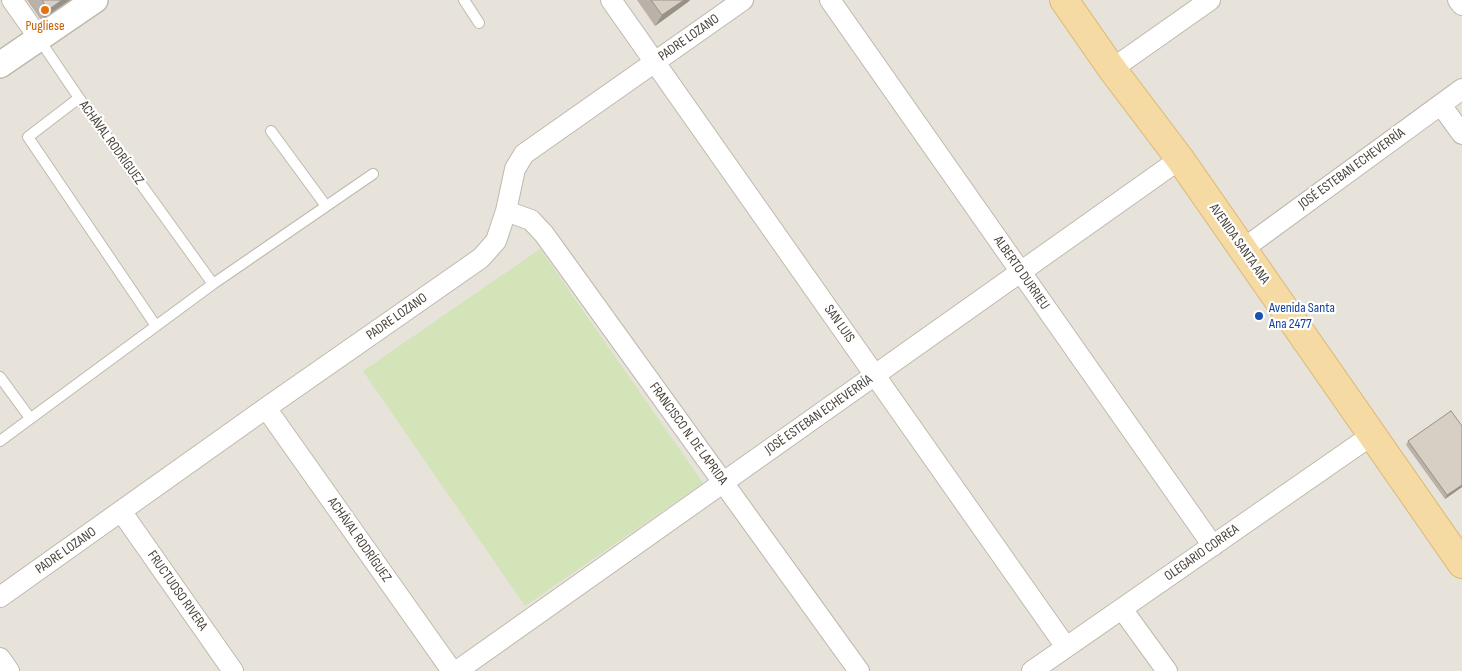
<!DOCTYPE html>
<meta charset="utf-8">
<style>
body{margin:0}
canvas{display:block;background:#f4f1eb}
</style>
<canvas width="1462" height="671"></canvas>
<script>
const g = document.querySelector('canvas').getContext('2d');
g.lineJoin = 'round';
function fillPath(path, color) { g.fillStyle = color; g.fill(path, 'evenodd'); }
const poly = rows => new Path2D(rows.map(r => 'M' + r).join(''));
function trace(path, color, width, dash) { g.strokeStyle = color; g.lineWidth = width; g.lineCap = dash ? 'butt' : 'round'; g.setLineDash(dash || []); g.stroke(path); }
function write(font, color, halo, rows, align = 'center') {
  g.font = font + ' "Sofia Sans Condensed",sans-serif'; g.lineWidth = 4.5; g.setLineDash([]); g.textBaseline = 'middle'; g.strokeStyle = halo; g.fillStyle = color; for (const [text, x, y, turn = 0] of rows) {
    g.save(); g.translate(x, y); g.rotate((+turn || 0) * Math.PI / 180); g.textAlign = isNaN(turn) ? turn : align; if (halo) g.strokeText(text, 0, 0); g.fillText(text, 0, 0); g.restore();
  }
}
fillPath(poly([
 [0,0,1462,0,1462,671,0,671]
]), '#e7e3da');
fillPath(poly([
 [540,249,703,483,525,606,363,371]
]), '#d2e4b8');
const service = poly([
 [464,0,479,23],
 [39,39,79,98,213,284],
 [79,98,28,137,156,326],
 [271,131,326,206],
 [0,377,30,418],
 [0,441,213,284,373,174]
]);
const minor = poly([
 [12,0,39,38],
 [611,0,1066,647],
 [830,0,1213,546],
 [1458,0,1462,5],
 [1112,69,1210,0],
 [1441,105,1462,134],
 [506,211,531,220,544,234,859,671],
 [1243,249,1462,89],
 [266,408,452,671],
 [121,511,233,671],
 [0,597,266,408,481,258,496,241,506,211,515,169,524,154,743,0],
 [1122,609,1167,671],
 [0,658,9,671],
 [457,671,1180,159],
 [1032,671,1372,435]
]);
const tertiary = poly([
 [0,65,95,0]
]);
const primary = poly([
 [1064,0,1112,69,1180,159,1462,564]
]);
trace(service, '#bfb8ae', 12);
trace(minor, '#bfb8ae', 22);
trace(tertiary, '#bfb8ae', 28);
trace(primary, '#dab873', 30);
trace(service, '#fff', 10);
trace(minor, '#fff', 20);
trace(tertiary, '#fff', 25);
trace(primary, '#f5dba3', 28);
fillPath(poly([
 [27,0,70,0,41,20],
 [637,0,690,0,688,2,655,26],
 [1462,426,1462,487,1445,499,1406,445,1408,441]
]), '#bab2a9');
fillPath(poly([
 [62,0,70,0,41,20,48,10],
 [684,0,690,0,688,2,655,26,662,15],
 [1462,485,1462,487,1445,499,1447,495]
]), '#979189');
const building = poly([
 [42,0,62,0,48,10,42,0],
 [651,0,684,0,662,15,651,0],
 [1451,411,1462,426,1462,485,1447,495,1408,441,1451,411]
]);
fillPath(building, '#d8cfc4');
trace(building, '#979189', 1);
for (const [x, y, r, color] of [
 [45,10,5,"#e8710a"],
 [1259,316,5,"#1a4fb4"]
]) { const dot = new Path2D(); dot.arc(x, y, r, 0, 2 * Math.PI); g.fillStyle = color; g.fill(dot); trace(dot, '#fff', 2); }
write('14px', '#c56008', '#fff', [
 ["Pugliese",45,26]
]);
write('14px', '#484239', '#fff', [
 ["PADRE LOZANO",689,38,-35],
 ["ACHÁVAL RODRÍGUEZ",111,143,54],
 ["JOSÉ ESTEBAN ECHEVERRÍA",1352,169,-36],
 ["AVENIDA SANTA ANA",1239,244,55],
 ["ALBERTO DURRIEU",1021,273,55],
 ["PADRE LOZANO",397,317,-35],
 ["SAN LUIS",839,324,55],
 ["JOSÉ ESTEBAN ECHEVERRÍA",819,415,-35],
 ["FRANCISCO N. DE LAPRIDA",688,434,54],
 ["ACHÁVAL RODRÍGUEZ",359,540,55],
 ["PADRE LOZANO",66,551,-35],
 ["OLEGARIO CORREA",1202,553,-35],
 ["FRUCTUOSO RIVERA",177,591,55]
]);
write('14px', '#164399', '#fff', [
 ["Avenida Santa",1269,308],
 ["Ana 2477",1269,324]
], 'left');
</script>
